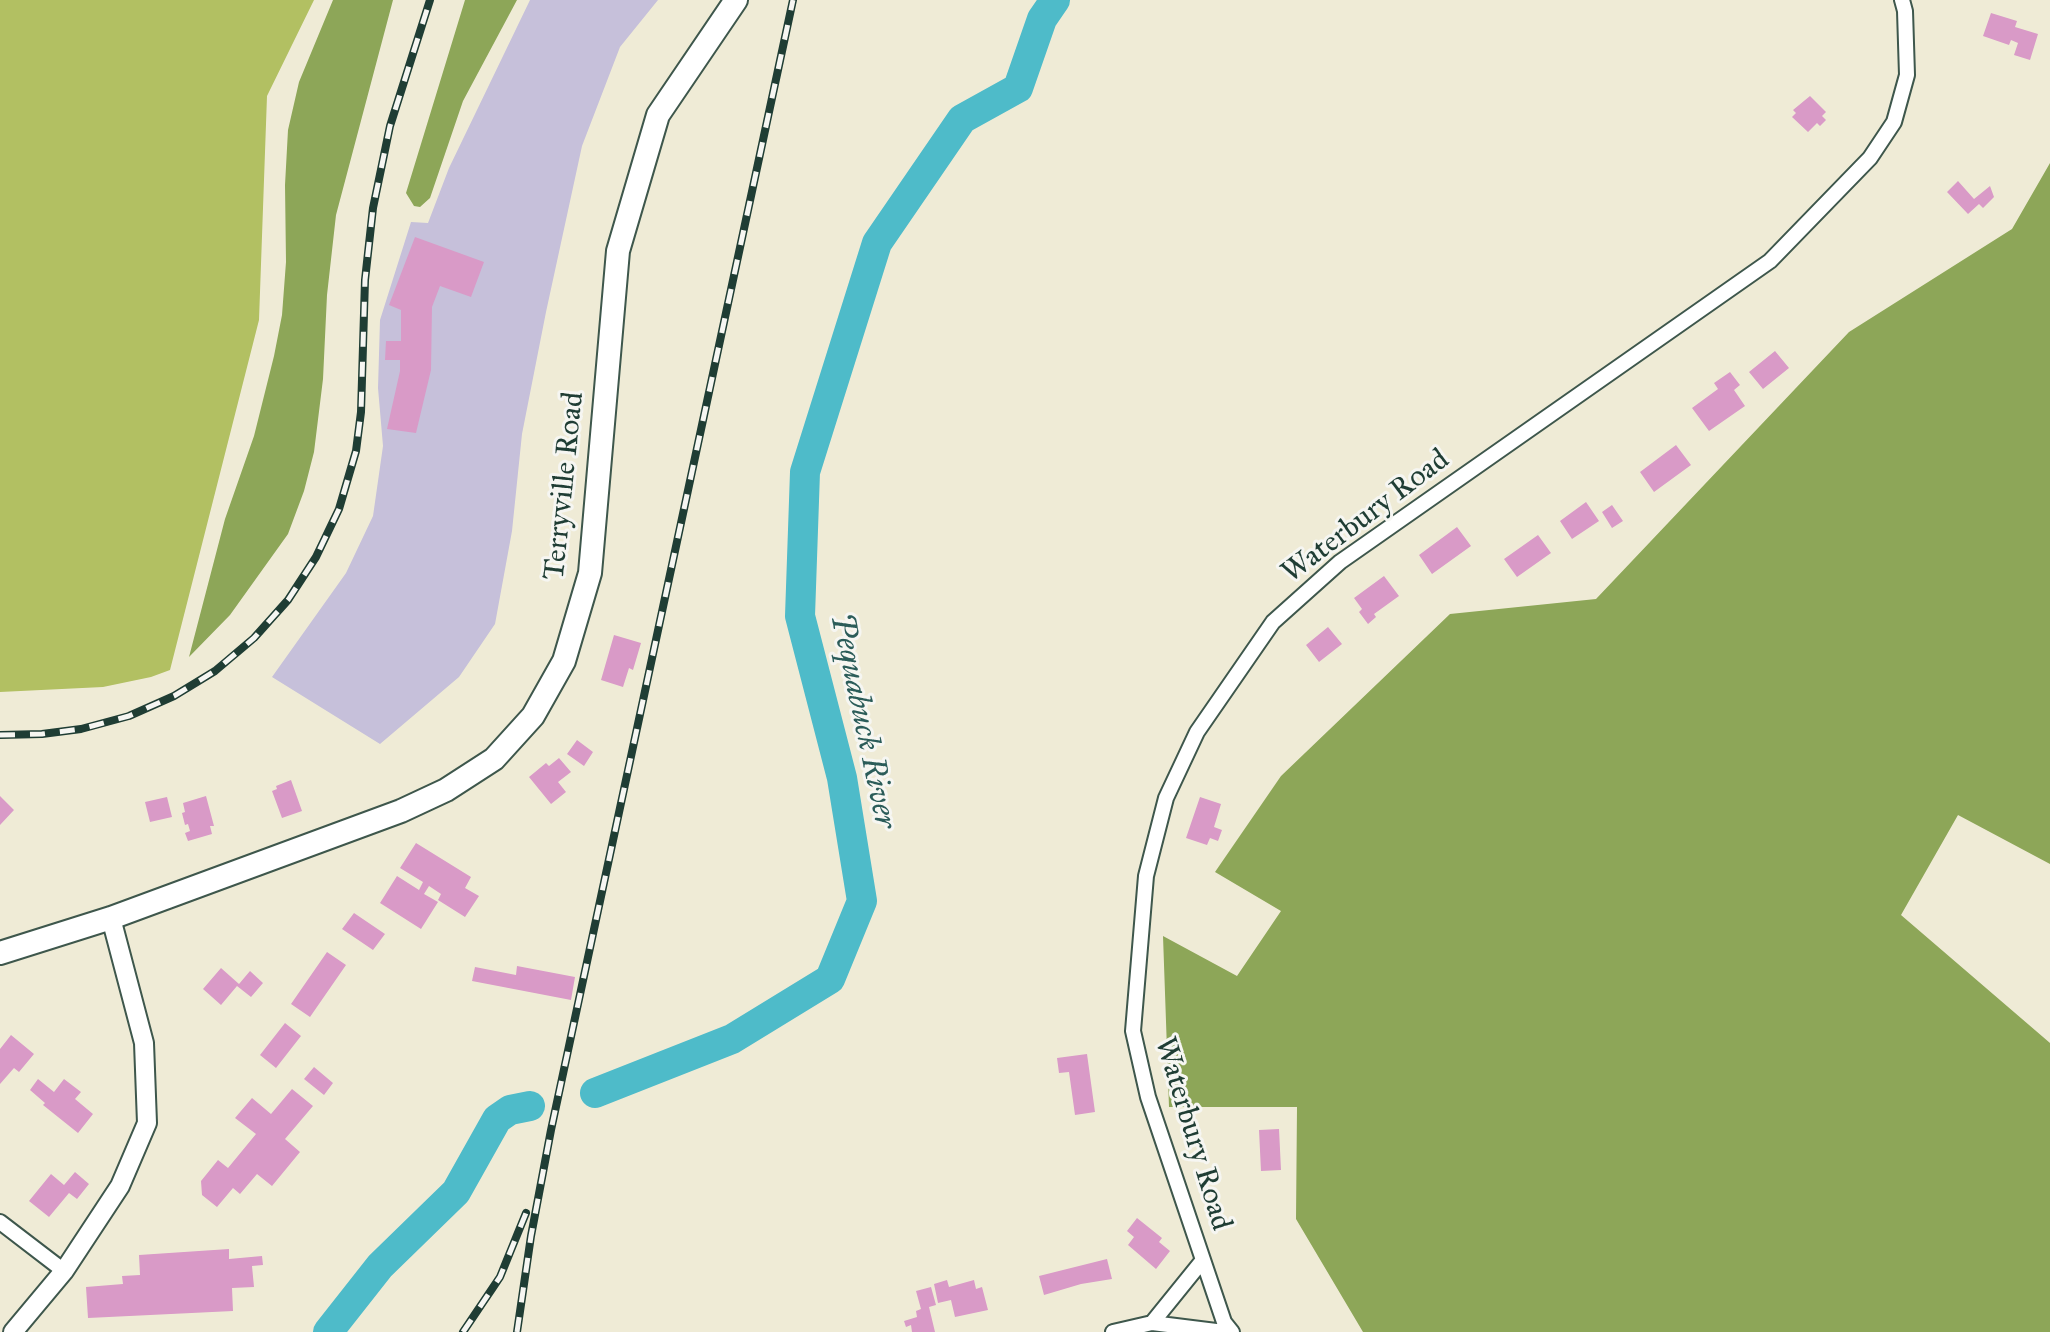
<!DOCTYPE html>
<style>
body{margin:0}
canvas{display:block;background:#efebd6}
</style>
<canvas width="2050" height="1332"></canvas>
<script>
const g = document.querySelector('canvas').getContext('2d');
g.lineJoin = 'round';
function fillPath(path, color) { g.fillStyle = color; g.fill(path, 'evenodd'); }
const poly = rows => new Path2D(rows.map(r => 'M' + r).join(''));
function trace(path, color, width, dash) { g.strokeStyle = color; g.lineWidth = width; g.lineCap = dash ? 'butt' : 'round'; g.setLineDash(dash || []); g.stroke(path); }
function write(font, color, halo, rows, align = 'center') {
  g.font = font + ' "IM FELL Great Primer",serif'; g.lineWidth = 6; g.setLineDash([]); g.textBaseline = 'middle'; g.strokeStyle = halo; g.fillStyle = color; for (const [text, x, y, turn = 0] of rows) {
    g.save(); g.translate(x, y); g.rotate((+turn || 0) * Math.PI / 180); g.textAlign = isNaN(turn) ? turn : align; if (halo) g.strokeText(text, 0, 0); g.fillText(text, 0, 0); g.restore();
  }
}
fillPath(poly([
 [530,0,658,0,620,47,582,146,546,312,522,434,512,531,495,624,459,677,380,744,272,677,346,573,373,516,383,446,378,388,380,320,411,222,428,223,449,168]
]), '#c6c0da');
fillPath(poly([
 [0,0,314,0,267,96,259,320,170,670,151,677,103,687,0,692]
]), '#b2c062');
fillPath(poly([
 [333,0,393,0,336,215,327,295,323,379,314,452,304,491,288,534,230,615,189,657,225,519,254,436,274,356,282,315,286,262,285,185,288,130,299,82],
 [465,0,517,0,463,101,430,198,420,207,414,206,406,193],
 [2050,163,2050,864,1958,815,1901,915,2050,1043,2050,1332,1363,1332,1296,1219,1297,1107,1169,1107,1163,936,1237,976,1281,911,1215,872,1281,776,1450,614,1596,599,1849,332,2012,229]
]), '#8da658');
trace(poly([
 [595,1093,732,1039,830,979,862,901,842,778,800,616,805,472,877,243,962,119,1018,88,1042,19,1055,0],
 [328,1332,380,1266,456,1192,497,1119,510,1110,530,1106]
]), '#4ebbc9', 30);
fillPath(poly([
 [1991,13,2017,21,2015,27,2038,34,2030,60,2014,55,2018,43,2011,40,2009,45,1983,36],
 [1810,96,1826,112,1822,116,1826,120,1820,126,1817,123,1808,132,1792,117,1796,113,1793,110],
 [1958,181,1974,199,1990,186,1994,197,1983,208,1979,204,1968,214,1947,192],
 [415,237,484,262,471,297,440,286,432,307,431,370,416,433,387,429,400,371,400,360,385,360,386,341,401,341,401,310,389,305],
 [1775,351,1789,368,1763,389,1749,372],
 [1730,372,1740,385,1734,390,1745,406,1709,431,1692,408,1718,389,1714,383],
 [1676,445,1691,465,1654,492,1640,472],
 [1586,502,1599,521,1572,539,1560,521],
 [1612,505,1623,521,1612,528,1602,512],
 [1457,527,1471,546,1432,574,1419,555],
 [1538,535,1551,553,1517,577,1504,559],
 [1384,576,1399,596,1374,614,1376,617,1368,624,1359,612,1362,609,1354,598],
 [1328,627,1342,644,1319,662,1306,645],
 [614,635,641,643,633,670,629,668,623,687,601,680],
 [577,740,593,752,584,766,567,754],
 [559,758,571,772,558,782,566,792,551,804,529,777,546,763,549,766],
 [291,780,302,811,282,818,272,791,277,789,276,786],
 [0,796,14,810,0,825],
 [206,796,214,826,210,826,212,834,188,841,185,833,190,831,188,824,185,825,182,813,185,812,183,803],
 [167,797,172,817,150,822,145,802],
 [1200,797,1221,804,1214,827,1222,830,1218,841,1210,838,1207,845,1186,838],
 [416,843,471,877,465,888,479,896,465,917,438,900,441,894,429,886,424,894,438,902,421,929,380,903,397,876,419,890,423,882,400,868],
 [354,913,385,934,373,950,342,929],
 [327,952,346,965,310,1017,291,1004],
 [517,966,575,977,571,1000,472,981,475,967,516,975],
 [221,968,239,984,250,971,263,983,251,997,237,986,221,1005,203,989],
 [285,1023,301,1036,276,1068,260,1055],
 [11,1035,34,1054,19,1072,14,1068,0,1084,0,1049],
 [1087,1054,1095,1112,1075,1115,1069,1072,1059,1073,1057,1058],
 [314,1067,333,1083,324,1095,304,1079],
 [38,1079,54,1092,64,1079,81,1092,75,1099,93,1114,78,1133,43,1105,45,1103,30,1090],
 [292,1089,313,1106,285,1139,300,1152,272,1186,257,1174,240,1194,233,1188,217,1207,202,1195,201,1181,218,1160,228,1168,256,1134,235,1118,252,1098,271,1114],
 [1279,1129,1281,1170,1261,1171,1259,1130],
 [75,1172,89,1184,77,1199,69,1193,49,1217,29,1201,51,1174,64,1185],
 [1137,1218,1162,1238,1159,1242,1170,1251,1156,1269,1128,1245,1134,1237,1127,1231],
 [229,1249,229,1259,262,1256,263,1265,252,1266,254,1287,232,1288,233,1311,88,1318,86,1287,123,1284,122,1276,140,1275,139,1255],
 [1107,1259,1112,1279,1081,1284,1044,1295,1039,1276],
 [947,1280,949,1287,974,1280,976,1289,982,1287,988,1310,955,1317,951,1300,938,1303,934,1284],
 [931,1287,936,1305,929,1307,935,1332,912,1332,911,1325,906,1327,904,1321,917,1317,916,1311,921,1309,916,1291]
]), '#d99ac7');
const minor = poly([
 [0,1222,64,1271],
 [1152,1323,1203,1260],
 [1113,1332,1152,1323,1224,1332],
 [1232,1332,1224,1322,1148,1097,1133,1031,1146,876,1166,798,1197,732,1273,622,1340,562,1770,261,1870,158,1894,122,1907,75,1905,11,1902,0]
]);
const secondary = poly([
 [13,1332,64,1271,120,1186,147,1123,144,1043,111,918]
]);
const trunk = poly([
 [0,953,111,918,401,811,446,790,494,759,533,716,564,661,590,573,618,251,658,115,736,0]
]);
trace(minor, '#3e574c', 18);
trace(secondary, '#3e574c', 22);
trace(trunk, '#3e574c', 26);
trace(minor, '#fff', 14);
trace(secondary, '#fff', 18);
trace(trunk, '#fff', 22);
const rail = poly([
 [0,735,42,734,81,729,129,716,174,696,215,671,254,638,288,600,316,557,339,509,356,451,361,412,365,280,373,208,390,126,430,0],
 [463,1332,500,1277,526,1213],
 [517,1332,531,1236,551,1130,793,0]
]);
trace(rail, '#1f3d34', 8);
trace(rail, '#f6f6f2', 5, [15]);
write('30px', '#1f3d34', '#f6f6f2', [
 ["Terryville Road",565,486,-84],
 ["Waterbury Road",1366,517,-37],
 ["Waterbury Road",1192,1134,73]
]);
write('italic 32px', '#2b5c59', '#f6f6f2', [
 ["Pequabuck River",862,721,78]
]);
</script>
